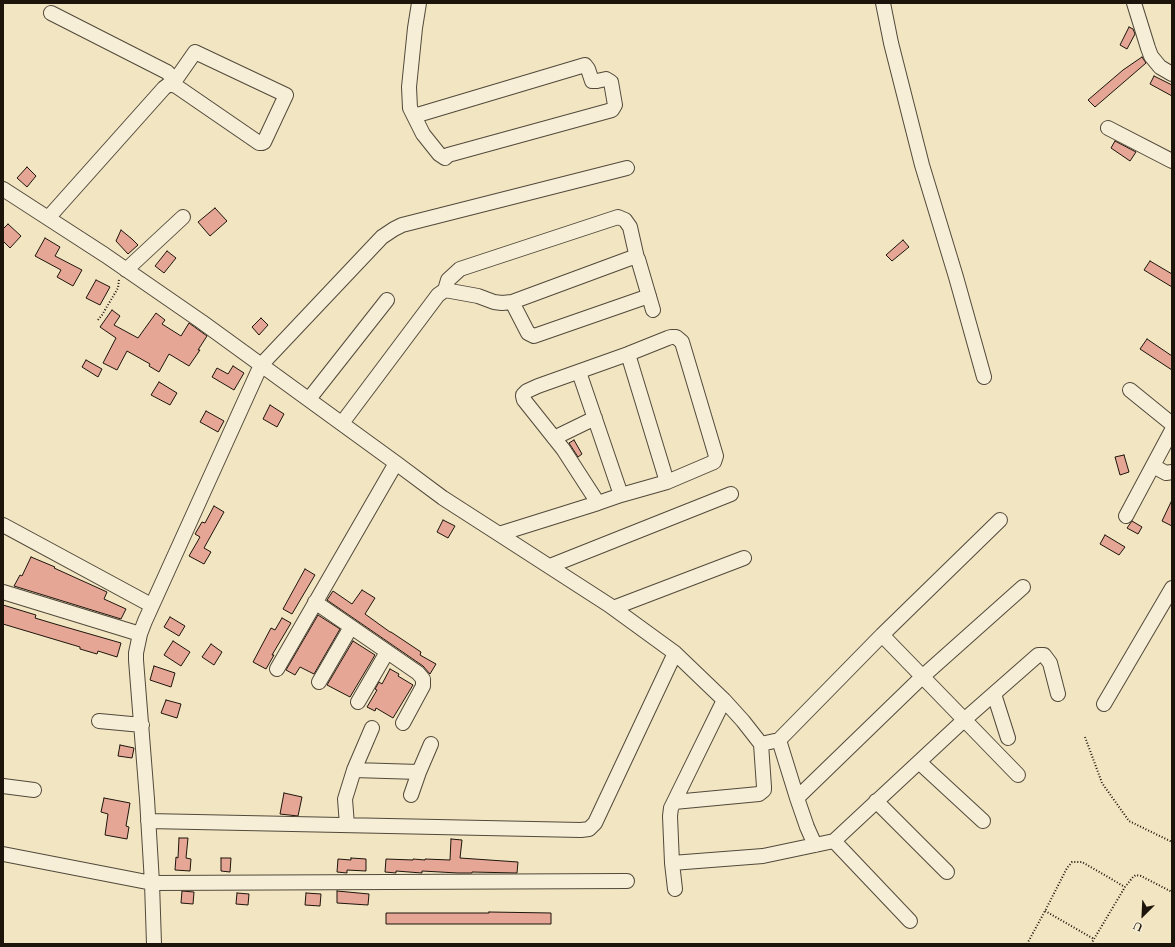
<!DOCTYPE html>
<style>
body{margin:0}
#map{position:relative;width:1175px;height:947px;overflow:hidden;background:#f1e5c2;font-family:Cardo,serif}
canvas{display:block}
.frame{position:absolute;inset:0;border:4px solid #1d150c;pointer-events:none}
.north{position:absolute;left:1123px;top:895px;width:40px;height:40px;-webkit-text-stroke:3px #f6eed7;paint-order:stroke;rotate:204deg;font-size:11px;font-weight:700;line-height:16px;text-align:center;color:#1d150c}
.north::after{content:'';display:block;margin:auto;width:14px;height:18px;background:#1d150c;clip-path:polygon(50% 0,100% 100%,50% 72%,0 100%)}
</style>
<div id="map">
<canvas width="1175" height="947"></canvas>
<div class="frame"></div>
<div class="north">U</div>
</div>
<script>
const g = document.querySelector('canvas').getContext('2d');
g.lineJoin = 'round';
function fillPath(path, color) { g.fillStyle = color; g.fill(path, 'evenodd'); }
const poly = rows => new Path2D(rows.map(r => 'M' + r).join(''));
function trace(path, color, width, dash) { g.strokeStyle = color; g.lineWidth = width; g.lineCap = dash ? 'butt' : 'round'; g.setLineDash(dash || []); g.stroke(path); }
const building = poly([
 [1129,27,1133,29,1135,34,1127,49,1120,45,1129,27],
 [1142,57,1146,63,1095,107,1088,100,1123,70,1142,57],
 [1154,76,1172,85,1172,96,1150,84,1154,76],
 [1115,141,1136,152,1130,161,1111,148,1115,141],
 [27,167,36,176,27,187,17,178,27,167],
 [215,208,227,221,210,236,198,222,215,208],
 [8,224,21,236,10,248,3,241,3,229,8,224],
 [121,230,132,239,138,245,128,254,116,241,121,230],
 [45,238,60,247,55,256,82,270,73,286,57,277,61,270,35,256,45,238],
 [903,240,909,247,892,261,886,255,903,240],
 [167,251,176,258,164,273,155,266,167,251],
 [1150,261,1172,274,1172,287,1144,270,1150,261],
 [96,280,110,287,100,305,86,298,96,280],
 [112,310,120,316,114,325,138,338,156,313,165,320,162,324,181,336,189,323,207,336,198,350,200,350,189,366,169,354,159,372,149,366,150,364,127,351,117,370,103,363,116,338,100,327,112,310],
 [261,318,268,325,259,335,252,327,261,318],
 [1147,339,1172,356,1172,370,1140,349,1147,339],
 [86,360,102,369,98,377,82,367,86,360],
 [233,366,244,373,234,390,212,377,217,368,228,374,233,366],
 [159,382,177,393,170,405,151,395,159,382],
 [270,405,284,414,277,427,263,419,270,405],
 [206,411,224,421,218,432,200,422,206,411],
 [574,440,582,454,578,457,569,443,574,440],
 [1124,455,1129,472,1120,475,1115,457,1124,455],
 [1172,500,1172,526,1162,521,1172,500],
 [214,506,224,512,204,548,211,552,204,564,189,556,200,537,195,534,202,522,205,523,214,506],
 [443,520,455,526,448,538,437,532,443,520],
 [1132,521,1142,527,1138,534,1127,528,1132,521],
 [1105,535,1125,547,1119,555,1100,544,1105,535],
 [31,557,55,567,54,568,107,592,104,599,126,609,121,619,14,586,20,575,22,576,31,557],
 [305,569,315,575,292,614,283,609,305,569],
 [362,590,375,598,365,614,390,632,391,632,421,652,420,655,436,664,430,674,423,666,327,600,333,591,352,604,362,590],
 [3,605,36,615,35,618,55,624,121,643,117,657,98,651,97,654,80,649,80,647,3,624,3,605],
 [318,615,340,629,314,674,300,667,295,675,286,670,318,615],
 [170,617,185,626,179,636,164,627,170,617],
 [282,618,291,623,272,655,274,655,266,669,253,662,271,628,275,630,282,618],
 [173,641,190,652,181,666,164,655,173,641],
 [353,641,375,655,350,697,327,685,353,641],
 [211,644,222,652,214,665,202,657,211,644],
 [154,666,175,673,171,687,150,680,154,666],
 [390,669,399,674,398,676,413,685,393,718,376,708,375,711,367,707,377,690,375,689,379,682,382,684,390,669],
 [166,700,181,704,177,718,161,713,166,700],
 [120,745,134,748,132,758,118,756,120,745],
 [284,793,302,797,298,816,280,814,284,793],
 [104,798,130,803,126,826,129,827,127,839,105,835,108,814,101,812,104,798],
 [179,838,188,838,186,858,191,859,190,871,175,870,176,857,178,858,179,838],
 [451,839,462,840,460,858,518,862,517,873,472,872,472,873,458,873,422,871,422,873,396,871,396,873,385,872,386,859,413,860,413,859,425,860,425,859,450,860,451,839],
 [221,858,231,858,230,872,221,871,221,858],
 [351,858,366,859,366,871,347,870,347,873,337,872,338,859,351,860,351,858],
 [182,891,194,892,193,904,181,903,182,891],
 [337,891,369,894,368,905,337,903,337,891],
 [237,893,249,894,248,905,236,904,237,893],
 [306,893,321,894,320,906,305,905,306,893],
 [489,912,551,913,551,924,386,924,386,913,489,913,489,912]
]);
fillPath(building, '#e5a695');
trace(building, '#1d150c', 1);
const minor = poly([
 [883,3,891,43,922,165,956,277,984,377],
 [1134,3,1148,48,1151,56,1160,67,1172,74],
 [51,13,167,72,171,76,172,85],
 [414,116,585,65,588,69,592,81,597,81,606,79,611,82,615,105,612,110,448,155,445,158,439,154,423,134,410,108,409,87,415,28,419,3],
 [1108,128,1172,161],
 [3,189,105,255,202,322,396,463,443,498,499,534,609,605,675,653,724,700,743,721,761,744,779,740,882,635,1000,520],
 [48,218,164,88,168,85,172,85,176,86,259,143,262,143,264,142,286,95,195,52,172,85],
 [126,270,183,217],
 [445,290,448,280,460,269,618,217,625,220,630,227,637,258],
 [512,302,528,333,534,336,649,296],
 [628,354,667,482],
 [579,372,621,495],
 [1130,390,1172,424],
 [309,399,387,300],
 [342,423,438,295,445,290,478,296,494,302,502,303,512,302,631,258,635,257,638,259,653,310],
 [554,438,595,418],
 [1153,466,1166,473,1172,472],
 [1126,516,1172,430],
 [3,525,151,605],
 [499,534,598,503,621,495,667,482,714,462,716,456,682,342,676,337,671,337,668,338,628,354,538,386,527,391,523,395,523,396,524,400,563,449,598,503],
 [550,566,731,494],
 [3,592,140,634],
 [315,602,418,673,423,679,423,686,403,723],
 [613,608,744,558],
 [882,635,1018,775],
 [277,669,396,463],
 [319,682,351,627],
 [994,694,1008,738],
 [358,702,387,652],
 [1104,704,1172,588],
 [99,721,142,725],
 [779,740,797,798,807,827,815,845],
 [919,762,983,821],
 [354,770,419,772,411,795],
 [419,772,431,744],
 [3,786,34,790],
 [797,798,922,677,1023,587],
 [876,801,947,872],
 [674,802,759,794,764,790,764,787,761,744],
 [148,821,581,830,589,829,595,823,675,653],
 [347,825,345,799,354,770,372,728],
 [834,841,910,921],
 [3,854,152,883,627,881],
 [672,863,763,856,834,841,964,720,1038,655,1044,655,1050,663,1058,694],
 [675,889,672,863,670,816,671,808,674,802,724,700],
 [154,944,152,883,147,799,136,660,136,653,140,634,145,621,261,365,382,237,394,229,402,225,627,168]
]);
trace(minor, '#52493a', 16);
trace(poly([
 [98,320,102,315,118,288,119,279],
 [1085,737,1102,783,1129,821,1172,842],
 [1045,911,1094,939],
 [1027,944,1045,911,1067,868,1072,862,1082,862,1125,887],
 [1091,944,1125,887,1133,877,1136,875,1141,876,1172,892]
]), '#1d150c', 2, [1, 2]);
trace(minor, '#f6eed7', 14);
</script>
